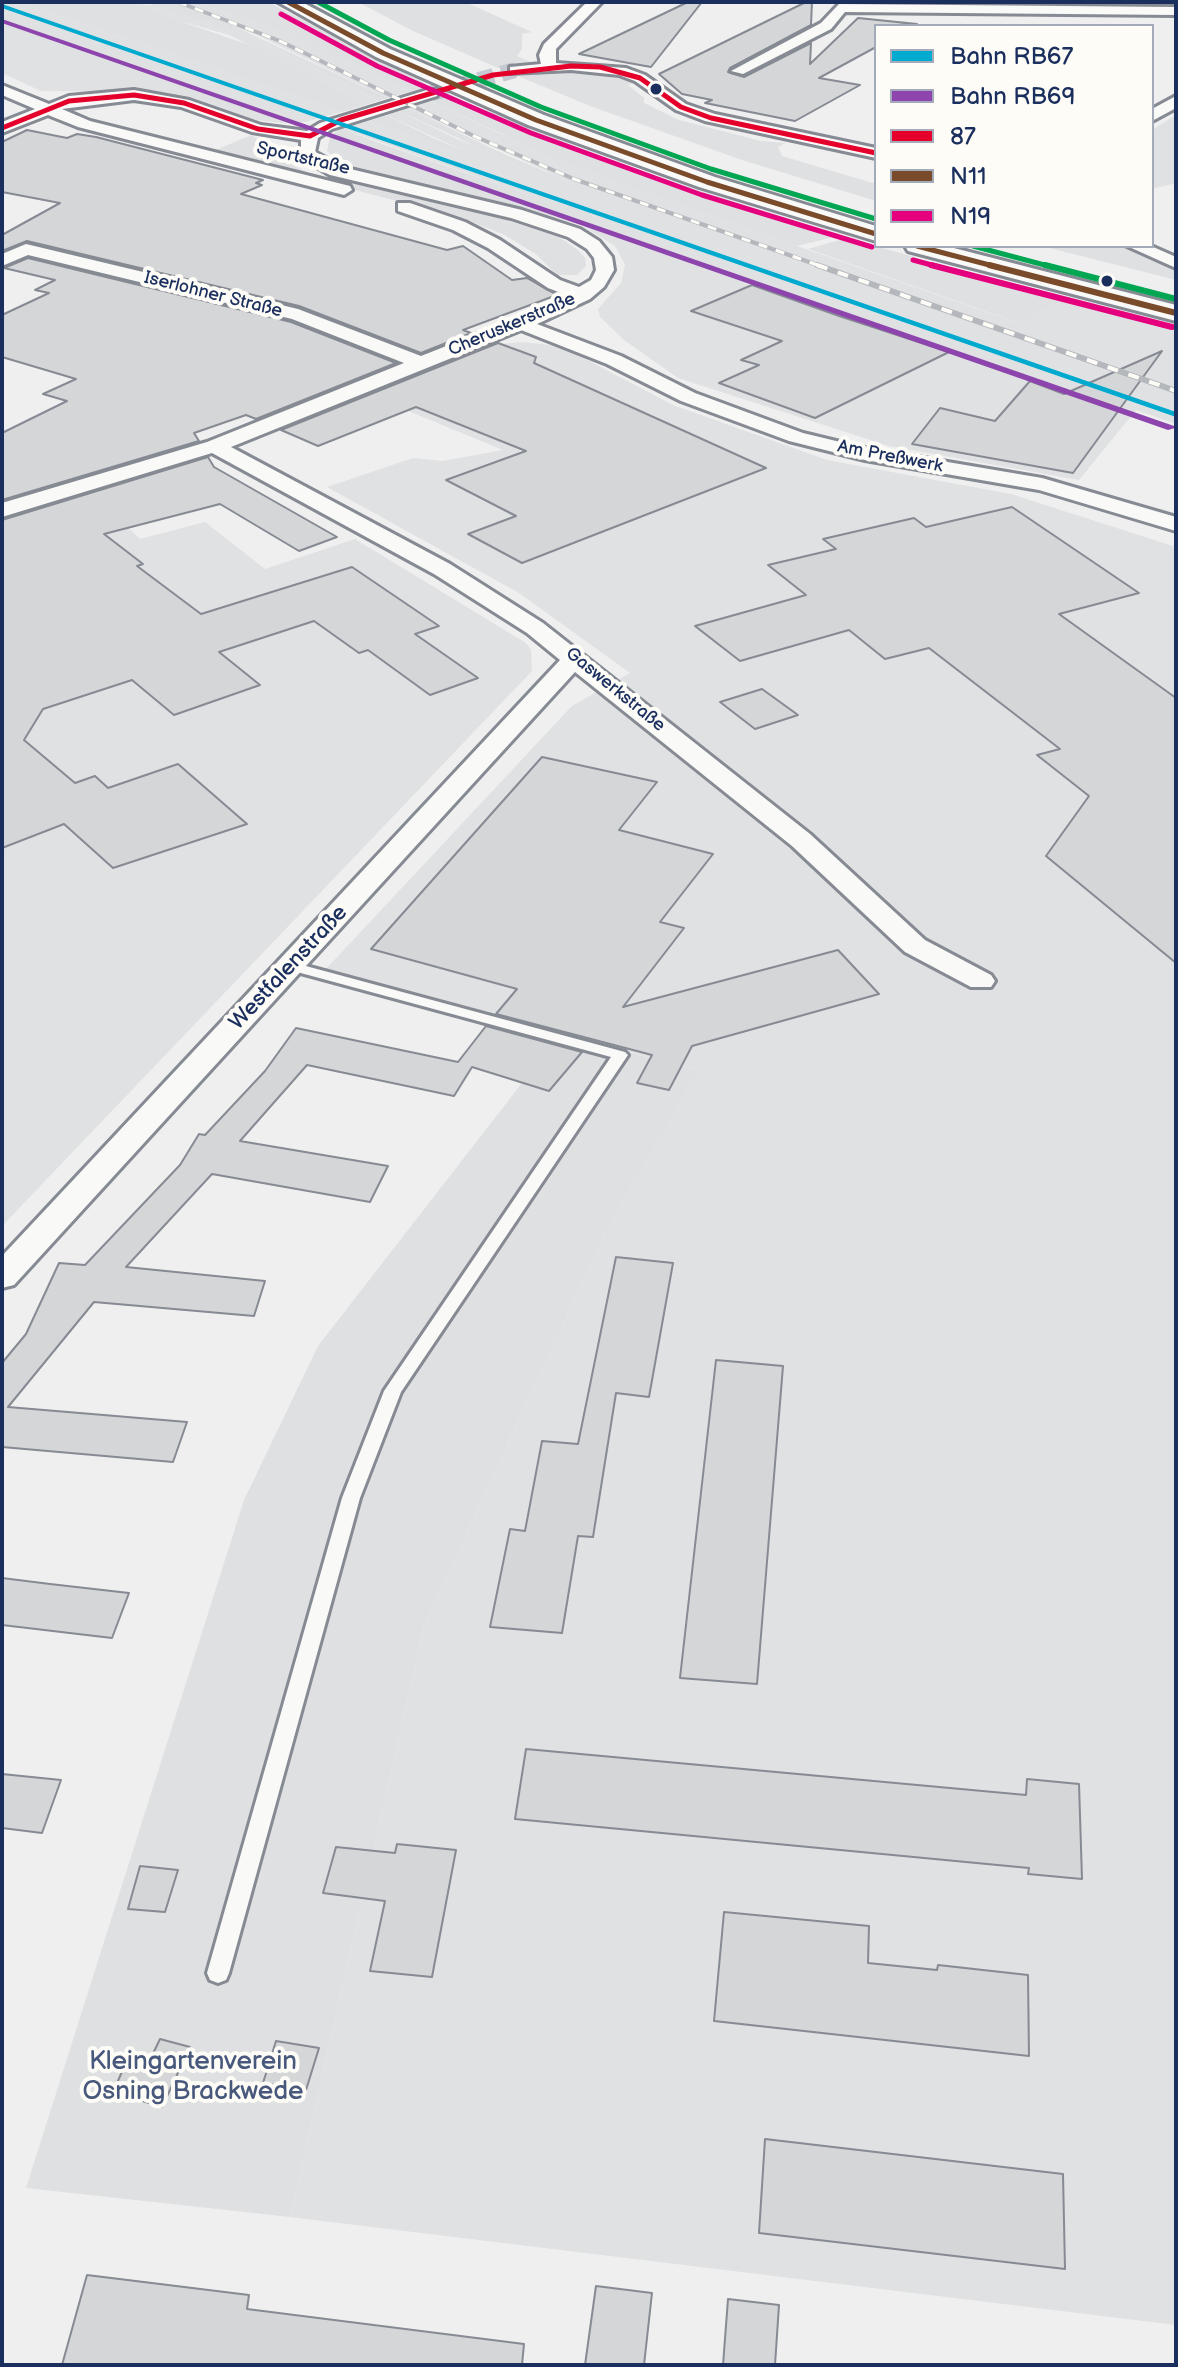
<!DOCTYPE html>
<meta charset="utf-8">
<style>
body{margin:0}
#map{position:relative;width:1178px;height:2367px;overflow:hidden;background:#efefef;font-family:"Balsamiq Sans",sans-serif}
canvas{display:block}
.frame{position:absolute;inset:0;border:4px solid #1b2f5e;pointer-events:none}
.legend{position:absolute;left:874px;top:24px;width:280px;height:224px;box-sizing:border-box;background:#fdfcf7;border:2px solid #a3aaba;margin:0;padding:10px 14px;list-style:none;font-size:24px;color:#1b2f5e}
.legend li{display:flex;align-items:center;gap:16px;height:40px}
.legend b{width:40px;border:2px solid #a3aaba}
</style>
<div id="map">
<canvas width="1178" height="2367"></canvas>
<div class="frame"></div>
<ul class="legend">
<li><b style="height:10px;background:#00a9ce"></b>Bahn RB67</li>
<li><b style="height:10px;background:#8e44ad"></b>Bahn RB69</li>
<li><b style="height:10px;background:#e4002b"></b>87</li>
<li><b style="height:10px;background:#7a4b2a"></b>N11</li>
<li><b style="height:10px;background:#e5007d"></b>N19</li>
</ul>
</div>
<script>
const g = document.querySelector('canvas').getContext('2d');
g.lineJoin = 'round';
function fillPath(path, color) { g.fillStyle = color; g.fill(path, 'evenodd'); }
const poly = rows => new Path2D(rows.map(r => 'M' + r).join(''));
function trace(path, color, width, dash) { g.strokeStyle = color; g.lineWidth = width; g.lineCap = dash ? 'butt' : 'round'; g.setLineDash(dash || []); g.stroke(path); }
function write(font, color, halo, rows, align = 'center') {
  g.font = font + ' "Balsamiq Sans",sans-serif'; g.lineWidth = 8; g.setLineDash([]); g.textBaseline = 'middle'; g.strokeStyle = halo; g.fillStyle = color; for (const [text, x, y, turn = 0] of rows) {
    g.save(); g.translate(x, y); g.rotate((+turn || 0) * Math.PI / 180); g.textAlign = isNaN(turn) ? turn : align; if (halo) g.strokeText(text, 0, 0); g.fillText(text, 0, 0); g.restore();
  }
}
fillPath(poly([
 [2,2,18,2,342,112,305,122,282,123,248,119,180,96,155,92,41,91,2,73],
 [114,2,161,6,250,35,378,101,366,105,229,35],
 [168,2,207,2,231,9,300,37,411,92,388,98,255,34],
 [430,101,501,134,688,208,1018,323,1067,299,1176,326,1176,424,1136,410,1079,480,889,446,678,378,624,340,600,317,598,309,621,283,625,265,615,246,580,224,593,218,341,128,364,120,495,165,384,114,397,110,457,139,570,182,406,107],
 [1176,115,1176,183,1152,189,1152,130],
 [523,342,549,345,574,353,673,405,827,460,1011,494,1176,547,1176,2325,290,2217,424,1626,605,1233,699,1071,325,970,572,706,630,673,519,593,327,487,413,458,443,461,503,450,372,396,499,344],
 [94,496,140,539,205,522,265,569,355,539,526,643,531,650,532,671,2,1226,2,523]
]), '#dfe1e2');
fillPath(poly([
 [18,2,114,2,151,11,255,47,366,105,342,112],
 [142,2,168,2,210,15,388,98,378,101,250,35],
 [207,2,268,2,430,86,411,92,299,37],
 [358,2,465,2,532,32,522,34,522,49,517,56,533,63,498,68,411,30],
 [551,71,579,71,625,79,633,83,628,85,644,98,644,103,679,120,761,141,786,143,778,147,782,156,876,184,876,201,742,160,590,106,518,76],
 [448,95,625,166,838,236,797,246,688,208,544,153,430,101],
 [406,107,506,155,571,182,506,160,397,110],
 [384,114,431,137,512,171,364,120],
 [341,128,374,141,595,218,580,224,355,169,337,161,327,151,330,137],
 [251,135,272,147,294,166,312,174,503,219,559,237,578,250,585,258,586,266,577,275,557,275,537,255,505,235,465,219,211,152],
 [847,238,981,276,1067,299,1019,323,808,249],
 [1042,246,1119,246,1176,270,1176,280],
 [560,1034,699,1071,605,1233,424,1626,290,2217,26,2188,244,1500,318,1346]
]), '#dee0e2');
const building = poly([
 [688,2,702,2,651,67,579,54,688,2],
 [806,2,812,2,811,25,730,68,728,72,744,77,811,43,810,64,858,18,917,24,876,26,876,47,819,78,860,85,795,121,705,103,712,100,682,94,659,74,806,2],
 [27,130,67,138,77,134,96,137,263,180,256,183,262,185,241,194,447,250,463,246,512,280,527,278,557,295,463,330,471,333,421,353,299,306,27,241,2,251,2,235,60,203,2,192,2,142,27,130],
 [28,258,291,322,396,363,256,419,246,415,194,433,199,441,2,500,2,433,67,401,43,394,76,379,2,357,2,315,49,293,35,290,55,280,4,268,28,258],
 [752,285,839,316,949,352,815,418,719,383,759,365,741,360,782,341,691,311,752,285],
 [498,343,536,357,534,363,766,468,522,563,468,534,516,516,446,480,526,451,416,407,318,446,281,430,498,343],
 [1162,351,1073,473,912,444,940,408,995,421,1030,381,1064,394,1162,351],
 [208,457,214,467,337,537,299,551,220,504,104,534,143,564,137,566,201,614,352,567,439,626,415,634,478,678,430,695,368,650,359,653,314,621,219,652,260,685,174,715,132,680,43,709,24,740,75,783,95,776,108,788,178,764,247,824,113,868,64,824,2,848,2,520,208,457],
 [1012,507,1139,593,1059,614,1176,698,1176,963,1046,856,1089,796,1037,755,1060,749,929,648,885,659,849,630,740,661,695,626,806,595,768,565,836,549,823,539,914,518,926,527,1012,507],
 [762,689,798,715,755,729,720,702,762,689],
 [542,757,657,782,619,830,713,854,660,922,684,928,623,1007,838,950,879,994,692,1046,669,1090,637,1083,652,1055,496,1014,517,989,371,949,542,757],
 [486,1026,582,1052,549,1091,472,1067,454,1096,307,1065,240,1141,388,1166,370,1202,212,1174,126,1267,265,1281,254,1316,94,1302,8,1407,187,1422,173,1462,2,1447,2,1363,26,1334,59,1263,85,1265,180,1165,199,1134,205,1135,265,1071,296,1028,458,1062,486,1026],
 [616,1257,673,1263,649,1397,616,1393,593,1537,578,1536,562,1633,490,1627,510,1529,525,1531,542,1441,578,1444,616,1257],
 [716,1360,783,1366,757,1684,680,1678,716,1360],
 [2,1578,50,1584,129,1593,112,1638,2,1625,2,1578],
 [526,1749,1026,1795,1027,1779,1079,1784,1082,1879,1028,1874,1029,1868,515,1819,526,1749],
 [2,1774,61,1780,42,1833,2,1828,2,1774],
 [397,1844,456,1850,432,1977,370,1971,385,1901,323,1893,336,1847,395,1853,397,1844],
 [140,1866,178,1870,165,1912,128,1909,140,1866],
 [724,1912,869,1926,868,1963,937,1970,938,1965,1028,1975,1029,2056,714,2021,724,1912],
 [160,2039,190,2047,162,2107,113,2092,129,2056,149,2062,160,2039],
 [276,2041,319,2048,306,2090,263,2083,276,2041],
 [765,2139,1063,2174,1065,2269,759,2233,765,2139],
 [87,2275,249,2295,247,2309,524,2344,522,2365,62,2365,87,2275],
 [596,2286,652,2293,644,2365,585,2365,596,2286],
 [728,2299,779,2305,775,2365,723,2365,728,2299]
]);
fillPath(building, '#d5d6d8');
trace(building, '#868a93', 2);
trace(poly([
 [432,93,515,70]
]), '#c5c9d2', 16, [16, 8]);
const lane = poly([
 [291,962,625,1052,628,1055,401,1392,360,1498,229,1973,226,1980,218,1983,210,1980,207,1973,342,1498,384,1391,611,1057,286,969,284,966,291,962]
]);
const street = poly([
 [587,2,602,2,556,49,556,63,626,68,645,75,686,104,715,114,876,148,876,158,705,121,676,110,635,81,619,75,571,70,510,73,510,67,541,64,539,55,544,44,587,2],
 [839,4,1176,7,1176,15,845,12,831,29,743,74,731,71,821,23,839,4],
 [2,85,49,104,69,96,134,90,189,100,261,125,307,131,320,123,427,90,437,90,437,96,332,129,318,138,315,152,342,167,522,210,580,229,599,241,612,257,614,270,604,287,590,299,537,324,621,356,695,393,803,433,865,448,1042,478,1176,517,1176,531,1039,490,865,460,789,441,681,401,607,364,521,330,231,447,450,564,543,623,810,834,925,940,991,975,995,981,991,987,971,987,905,952,792,846,575,672,14,1285,2,1288,2,1256,560,660,527,633,434,574,212,453,2,517,2,503,207,442,404,363,292,319,28,255,2,266,2,254,26,244,298,309,421,356,548,306,566,295,548,288,488,248,453,230,398,211,398,203,410,203,465,222,500,240,560,280,579,287,591,280,596,270,594,258,587,249,568,237,511,218,330,175,301,157,301,140,252,132,181,107,134,100,62,109,90,121,350,186,352,190,344,195,78,127,48,115,2,133,2,122,35,109,2,95,2,85],
 [1176,96,1176,108,1152,121,1152,109,1176,96],
 [1127,246,1151,246,1176,257,1176,268,1127,246]
]);
const highway = poly([
 [278,2,302,2,390,49,544,115,715,177,876,226,876,241,699,187,528,125,376,57,278,2],
 [905,246,946,246,1176,305,1176,321,908,251,905,246]
]);
trace(lane, '#868a93', 6);
trace(street, '#868a93', 6);
trace(highway, '#868a93', 6);
fillPath(lane, '#f9f9f8');
fillPath(street, '#f9f9f8');
fillPath(highway, '#f9f9f8');
const railFar1 = poly([
 [178,2,280,41,474,136,574,179,823,267]
]);
const rail = poly([
 [817,265,1176,391]
]);
trace(railFar1, '#b4b7bc', 4);
trace(rail, '#b4b7bc', 6);
trace(railFar1, '#fdfcf7', 3, [9]);
trace(rail, '#fdfcf7', 4, [11]);
trace(poly([
 [2,128,69,101,134,95,184,103,258,129,310,136],
 [310,136,341,120,493,75,571,66,600,67,640,78,681,107,711,118,876,153]
]), '#e4002b', 5);
trace(poly([
 [288,2,383,53,536,120,707,182,876,234],
 [917,246,997,267]
]), '#7a4b2a', 5);
trace(poly([
 [989,265,1176,313]
]), '#7a4b2a', 6);
trace(poly([
 [281,14,377,66,531,133,702,195,872,247],
 [913,260,939,267]
]), '#e5007d', 5);
trace(poly([
 [931,265,1172,327]
]), '#e5007d', 6);
trace(poly([
 [318,2,389,40,541,107,711,169,876,219],
 [973,246,1052,267]
]), '#00a651', 5);
trace(poly([
 [1045,265,1176,299]
]), '#00a651', 6);
fillPath(poly([
 [2,4,1176,412,1176,417,2,8,2,4]
]), '#00a9ce');
fillPath(poly([
 [2,19,1174,426,1175,428,1168,430,2,23,2,19]
]), '#8e44ad');
for (const [x, y, r, color] of [
 [656,89,7,"#1b2f5e"],
 [1107,281,7,"#1b2f5e"]
]) { const dot = new Path2D(); dot.arc(x, y, r, 0, 2 * Math.PI); g.fillStyle = color; g.fill(dot); trace(dot, '#fdfcf7', 3); }
write('18px', '#1b2f5e', '#fdfcf7', [
 ["Sportstraße",303,159,13],
 ["Iserlohner Straße",213,295,14],
 ["Cheruskerstraße",512,325,-23],
 ["Am Preßwerk",890,457,11],
 ["Gaswerkstraße",615,690,39]
]);
write('22px', '#1b2f5e', '#fdfcf7', [
 ["Westfalenstraße",289,968,-47]
]);
write('26px', '#48587c', '#fdfcf7', [
 ["Kleingartenverein",193,2062],
 ["Osning Brackwede",193,2092]
]);
</script>
